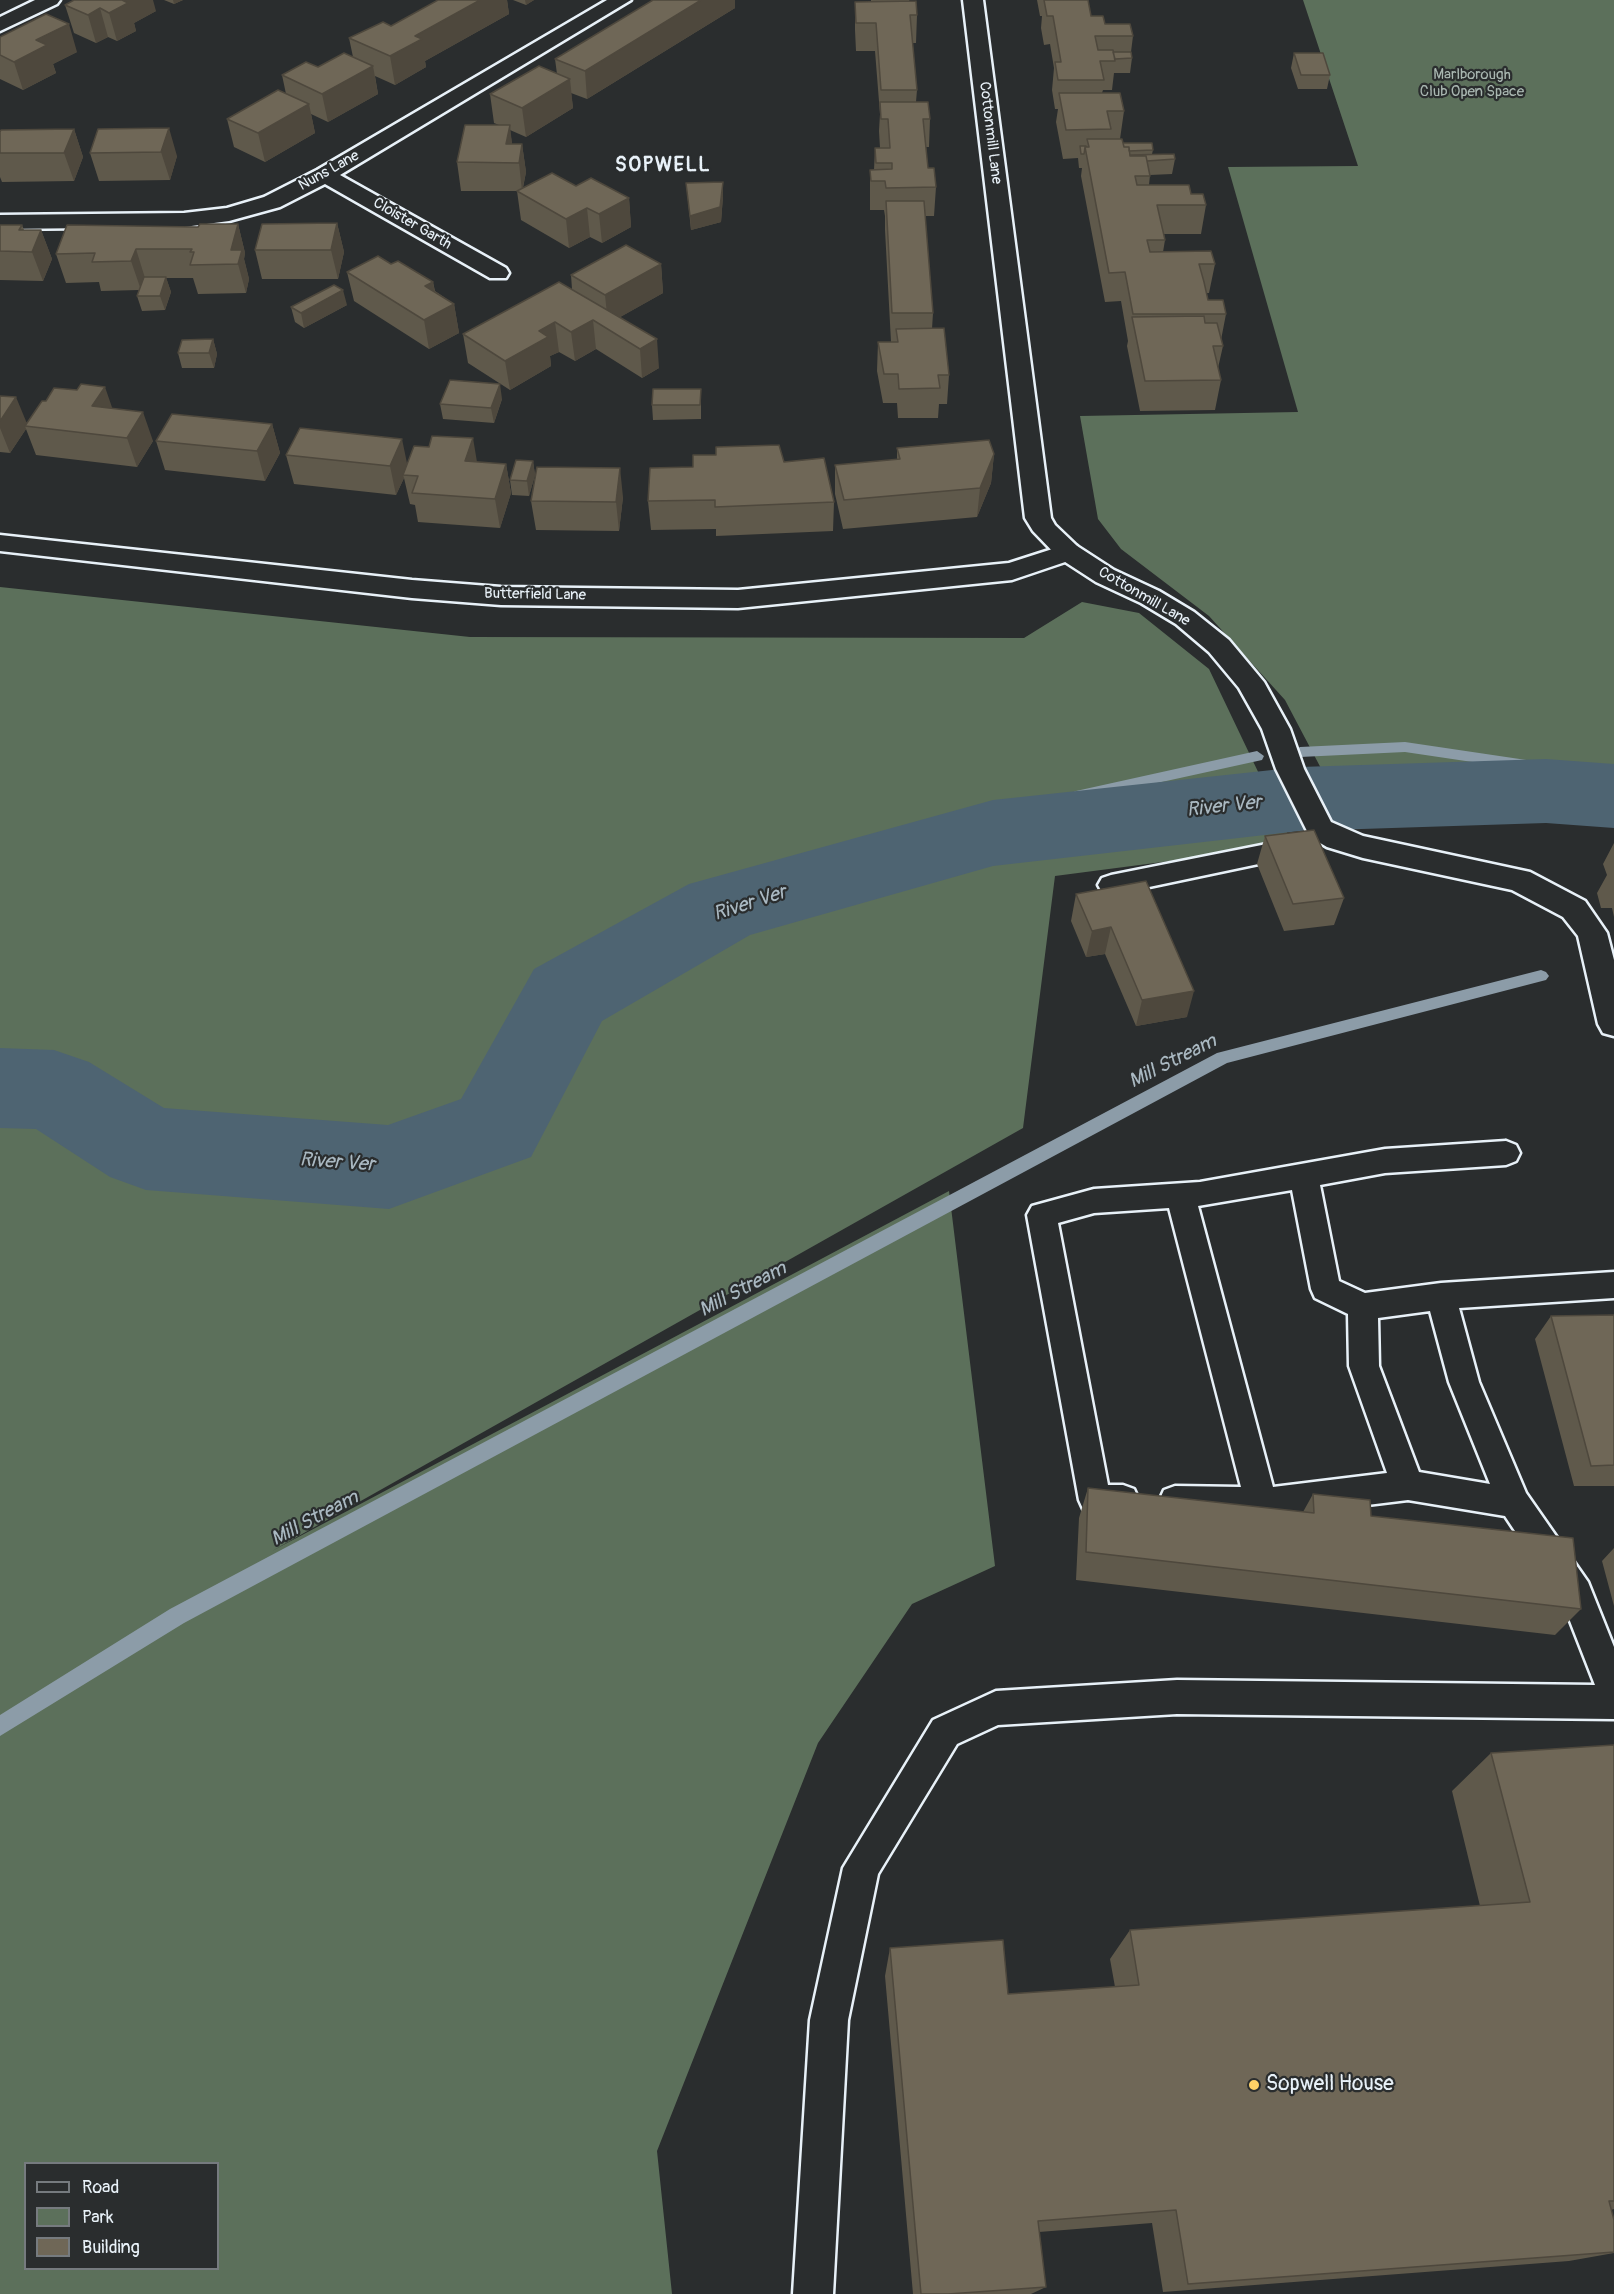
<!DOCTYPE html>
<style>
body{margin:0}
#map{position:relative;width:1614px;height:2294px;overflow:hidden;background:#2a2d2e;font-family:Pangolin,sans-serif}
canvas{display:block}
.legend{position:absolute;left:24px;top:2162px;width:195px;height:108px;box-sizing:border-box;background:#2a2d2e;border:2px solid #767b7f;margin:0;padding:8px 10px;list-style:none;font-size:18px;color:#e8f1f8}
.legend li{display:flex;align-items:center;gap:12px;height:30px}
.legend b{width:30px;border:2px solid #767b7f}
</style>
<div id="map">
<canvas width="1614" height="2294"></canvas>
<ul class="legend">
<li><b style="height:8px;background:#2a2d2e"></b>Road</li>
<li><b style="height:16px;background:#5c705b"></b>Park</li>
<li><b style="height:16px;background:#6f6757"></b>Building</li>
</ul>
</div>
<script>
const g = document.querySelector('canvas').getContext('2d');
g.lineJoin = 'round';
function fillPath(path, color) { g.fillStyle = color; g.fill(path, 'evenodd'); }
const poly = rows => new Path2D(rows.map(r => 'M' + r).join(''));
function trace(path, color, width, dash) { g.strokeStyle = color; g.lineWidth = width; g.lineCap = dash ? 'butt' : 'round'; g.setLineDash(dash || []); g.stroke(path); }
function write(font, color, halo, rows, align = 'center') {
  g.font = font + ' Pangolin,sans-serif'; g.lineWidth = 4.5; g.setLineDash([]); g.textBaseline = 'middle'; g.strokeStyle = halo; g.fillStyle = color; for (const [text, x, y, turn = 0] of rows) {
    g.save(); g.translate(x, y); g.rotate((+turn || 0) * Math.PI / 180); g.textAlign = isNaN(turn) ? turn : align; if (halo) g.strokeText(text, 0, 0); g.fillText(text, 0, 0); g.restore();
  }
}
fillPath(poly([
 [1303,0,1614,0,1614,807,1539,800,1365,806,1334,793,1285,700,1209,616,1121,549,1098,519,1080,416,1298,412,1228,167,1358,166],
 [0,587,470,637,1024,638,1082,602,1139,613,1209,669,1293,845,1055,876,1023,1128,272,1551,949,1191,995,1566,912,1604,818,1743,657,2151,672,2294,0,2294],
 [26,2164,218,2164,218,2268,26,2268]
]), '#5c705b');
fillPath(poly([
 [1405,742,1614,773,1614,783,1405,752,1300,757,1293,752,1300,747,1405,742],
 [1257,751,1264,756,1262,760,1084,799,998,837,988,837,986,833,988,829,1076,791,1257,751],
 [1541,970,1546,972,1549,976,1546,980,1227,1063,184,1623,0,1736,0,1715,170,1609,1217,1053,1541,970]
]), '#8c9ca8');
fillPath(poly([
 [1546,759,1614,764,1614,828,1546,823,1300,831,993,866,750,935,602,1021,531,1157,389,1209,146,1190,110,1177,36,1129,0,1128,0,1048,54,1050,89,1062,164,1108,388,1125,461,1099,534,969,689,884,993,800,1300,767,1546,759]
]), '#4e6472');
const service = poly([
 [1297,838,1306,840,1310,847,1306,854,1111,895,1102,892,1098,885,1102,878,1111,875,1297,838],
 [1506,1141,1516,1145,1520,1153,1516,1161,1506,1165,1385,1173,1320,1185,1339,1281,1365,1293,1441,1283,1614,1272,1614,1298,1459,1308,1479,1382,1526,1493,1588,1582,1614,1647,1614,1719,1177,1714,998,1725,957,1744,878,1874,848,2020,833,2294,793,2294,810,2020,843,1868,933,1720,996,1691,1177,1680,1595,1685,1563,1603,1505,1516,1408,1500,1261,1518,1175,1516,1164,1512,1159,1501,1164,1490,1175,1486,1241,1487,1169,1208,1094,1213,1058,1223,1108,1485,1123,1485,1134,1489,1139,1500,1134,1511,1123,1515,1095,1515,1084,1511,1079,1500,1027,1215,1032,1206,1094,1189,1200,1182,1385,1149,1506,1141],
 [1292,1190,1311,1289,1315,1298,1348,1314,1349,1366,1387,1473,1273,1487,1198,1206,1292,1190],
 [1430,1311,1449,1382,1490,1484,1419,1472,1379,1366,1378,1318,1430,1311]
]);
const minor = poly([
 [35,0,60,0,57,4,0,31,0,17,35,0],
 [607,0,631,0,340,175,506,268,509,273,506,278,490,278,325,184,280,207,229,221,184,227,0,229,0,215,184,213,227,208,264,197,317,170,607,0],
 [0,535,412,580,501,587,738,590,1009,563,1068,544,1077,546,1081,552,1077,558,1012,580,738,608,501,605,412,598,0,551,0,535]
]);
const tertiary = poly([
 [963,0,983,0,1051,518,1055,525,1077,546,1114,570,1159,591,1194,612,1229,640,1264,682,1290,729,1304,769,1331,822,1363,836,1530,872,1585,901,1607,933,1614,960,1614,1036,1603,1033,1598,1024,1578,936,1563,917,1512,890,1363,858,1327,847,1310,837,1276,769,1262,729,1239,688,1209,652,1176,624,1141,603,1096,582,1059,558,1033,531,1025,518,963,0]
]);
trace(service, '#e8f1f8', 5);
trace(minor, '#e8f1f8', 5);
trace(tertiary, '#e8f1f8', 5);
fillPath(service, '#2a2d2e');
fillPath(minor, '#2a2d2e');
fillPath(tertiary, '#2a2d2e');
fillPath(poly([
 [164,0,183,0,174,4],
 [438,0,507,0,509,14,425,61,426,67,395,85,375,76,378,94,328,122,311,114,315,133,265,162,234,147,227,119,286,94,282,75,318,67,353,57,349,38,391,26],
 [513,0,534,0,526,5],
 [653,0,735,0,735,8,587,99,571,93,573,108,526,137,510,130,512,144,522,144,526,172,523,188,576,186,629,198,631,227,602,243,590,237,569,248,521,220,517,191,461,191,457,162,499,125,494,123,490,94,557,74,555,59],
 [871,0,909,0,917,15,916,43,912,43,917,90,916,102,930,119,929,147,926,147,928,168,936,187,934,216,925,216,933,313,932,329,949,375,947,404,939,404,938,418,898,418,897,403,883,403,877,371,878,342,891,342,885,230,885,216,884,210,870,210,870,170,874,170,875,148,887,148,880,148,879,131,880,114,875,51,856,51,855,30,855,2,871,2],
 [1037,0,1088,0,1091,16,1105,24,1133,36,1131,52,1132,58,1130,73,1114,73,1112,90,1103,90,1102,93,1124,111,1120,139,1123,143,1153,150,1152,154,1175,159,1172,174,1150,175,1149,185,1191,194,1206,205,1201,234,1164,234,1165,240,1163,252,1215,264,1209,293,1206,293,1208,300,1226,314,1221,340,1223,346,1218,368,1221,380,1215,410,1140,411,1127,346,1128,341,1121,301,1105,302,1081,176,1082,168,1079,168,1078,158,1063,159,1056,122,1058,109,1055,109,1052,90,1054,68,1050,44,1044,45,1041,28,1042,16,1040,16],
 [65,5,156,11,134,23,136,31,117,41,108,37,96,43,74,33],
 [0,37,77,52,53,64,56,73,23,90,0,79],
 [1294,53,1330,75,1327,89,1298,89,1291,68],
 [74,129,83,157,74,181,2,182,0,177,0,132],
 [98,129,177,156,170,180,99,181,90,153],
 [686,183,723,196,721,222,691,230],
 [337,223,344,252,338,279,262,279,255,250],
 [238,224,245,253,244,259,249,279,246,293,198,294,193,278,166,278,171,292,165,310,142,311,137,296,139,290,101,291,99,282,66,283,56,254,198,227],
 [0,225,22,225,24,230,41,230,52,259,43,281,0,280],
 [391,264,433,282,435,291,454,304,459,333,429,349,354,301,347,272],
 [661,264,663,293,620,317,659,368,642,378,596,349,575,361,559,352,550,356,551,366,510,390,468,363,463,334,572,289,571,275],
 [347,305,304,328,295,322,291,307],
 [213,339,217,354,214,368,182,368,178,353],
 [701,389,701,419,653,420,652,405],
 [0,396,27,423,112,409,153,441,137,467,36,455,26,429,10,453,0,452],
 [502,399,494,423,443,419,440,404],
 [272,424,280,453,265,481,165,470,156,441],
 [897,448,994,454,991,483,977,517,843,529,835,494,835,465,897,460],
 [286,455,407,464,477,462,506,464,511,493,500,528,418,522,415,505,410,504,404,478,396,495,294,484],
 [716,455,784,462,834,502,833,531,716,536,716,529,651,530,648,501,693,467],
 [533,461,535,475,529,496,512,495,510,480],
 [623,497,619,531,536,530,531,501],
 [1265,836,1344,898,1334,925,1284,931,1257,864],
 [1614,843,1614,917,1612,908,1601,908,1597,893,1607,875,1603,864],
 [1146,881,1187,1017,1136,1026,1105,954,1086,957,1071,921,1076,894],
 [1614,1315,1614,1486,1574,1486,1535,1339,1551,1316],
 [1088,1488,1303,1512,1313,1494,1371,1516,1581,1609,1555,1635,1076,1580,1079,1518],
 [1614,1548,1614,1606,1602,1561],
 [1614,1745,1614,2209,1611,2210,1614,2220,1614,2253,1569,2261,1163,2292,1152,2223,1039,2232,1046,2287,1031,2294,913,2294,885,1976,890,1948,1008,1994,1115,1987,1110,1959,1130,1930,1480,1906,1452,1791,1491,1753]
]), '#5f594b');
fillPath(poly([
 [119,0,153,0,156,11,134,23,136,31,117,41,109,13],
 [173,0,183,0,174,4],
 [480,0,507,0,509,14,425,61,426,67,395,85,390,56,415,36],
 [525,0,534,0,526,5],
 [701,0,735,0,735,8,587,99,585,71],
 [100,8,108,37,96,43,88,15],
 [69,24,77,52,53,64,56,73,23,90,14,62,36,40],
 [373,66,378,94,328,122,322,94],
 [570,79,573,108,526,137,522,108],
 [309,104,315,133,265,162,258,133],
 [510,125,513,154,506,144],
 [169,128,177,156,170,180,161,152],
 [74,129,83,157,74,181,64,153],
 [522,144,526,172,522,191,519,163],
 [723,182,723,196,721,222,691,230,690,216],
 [629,198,631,227,602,243,599,214],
 [587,208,590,237,569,248,566,219],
 [337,223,344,252,338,279,331,250],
 [238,224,245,253,244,259,249,279,246,293,238,264,231,250],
 [41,230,52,259,43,281,32,252],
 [136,249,145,278,141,290,131,261],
 [661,264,663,293,608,324,605,295],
 [166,277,171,292,165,310,160,296],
 [433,282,438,311,425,286],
 [343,290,347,305,304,328,301,313],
 [454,304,459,333,429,349,424,320],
 [593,320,596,349,575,361,571,332],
 [555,322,559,352,550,356,551,366,510,390,505,361,539,331],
 [213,339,217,354,214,368,209,353],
 [657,339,659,368,642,378,640,349],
 [500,384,502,399,494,423,491,408],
 [105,387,115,416,92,406],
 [16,397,28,426,25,426,26,429,10,453,0,428,0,421],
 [143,412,153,441,137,467,127,438],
 [272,424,280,453,265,481,257,451],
 [473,438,478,468,465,461],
 [402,439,408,468,403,475,404,478,396,495,390,466],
 [994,454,991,483,977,517,980,488],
 [533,461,535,475,529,496,527,481],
 [506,464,511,493,500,528,495,499],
 [620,468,623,497,619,531,616,502],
 [1111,927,1105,954,1086,957,1092,931],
 [1194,991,1187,1017,1136,1026,1142,1000]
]), '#4e483d');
const building = poly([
 [74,0,122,0,128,3,109,13,100,8,88,15,65,5,74,0],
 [438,0,480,0,415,36,422,39,390,56,349,38,383,22,391,26,438,0],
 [653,0,701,0,585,71,555,59,653,0],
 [1044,0,1088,0,1091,16,1103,16,1105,24,1130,24,1133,36,1095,36,1098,50,1113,50,1115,61,1100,61,1104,80,1058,80,1055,62,1061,62,1053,16,1047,16,1044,0],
 [916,1,917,15,910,15,917,90,881,90,876,23,856,23,855,2,916,1],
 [46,14,69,24,36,40,47,45,14,62,0,55,0,37,46,14],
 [1113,52,1131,52,1132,58,1115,59,1113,52],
 [344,53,373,66,322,94,282,75,306,62,318,67,344,53],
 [1294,53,1323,53,1330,75,1301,75,1294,53],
 [539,66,570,79,522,108,490,94,539,66],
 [278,90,309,104,258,133,227,119,278,90],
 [1059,93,1120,93,1124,111,1107,111,1111,129,1066,130,1059,93],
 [880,102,928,102,930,119,923,119,928,168,934,168,936,187,886,188,885,181,871,181,870,170,892,169,892,163,876,163,875,148,890,148,888,119,881,119,880,102],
 [465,125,510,125,506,144,522,144,519,163,457,162,465,125],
 [169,128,161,152,90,153,98,129,169,128],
 [74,129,64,153,0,153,0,132,1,130,74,129],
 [1087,139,1122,139,1124,147,1129,147,1130,156,1146,156,1150,176,1135,176,1137,185,1189,185,1191,194,1203,194,1206,205,1157,205,1165,240,1147,240,1150,252,1211,251,1215,264,1199,264,1204,282,1208,300,1223,300,1226,314,1133,314,1125,272,1109,273,1085,147,1089,147,1087,139],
 [1123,143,1152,143,1153,150,1129,151,1129,147,1124,147,1123,143],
 [1080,146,1086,146,1086,147,1085,147,1084,154,1081,154,1080,146],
 [1174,154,1175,159,1147,161,1146,156,1130,156,1130,155,1174,154],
 [552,173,576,186,591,178,629,198,599,214,587,208,566,219,517,191,552,173],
 [723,182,720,207,690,216,686,183,723,182],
 [886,201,924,201,933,313,892,313,886,201],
 [337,223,331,250,255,250,262,224,337,223],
 [200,224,238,224,231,250,242,250,238,264,190,265,194,252,190,252,192,249,136,249,131,261,92,262,95,253,56,254,67,225,198,227,200,224],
 [0,225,22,225,19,230,41,230,32,252,0,251,0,225],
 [626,245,661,264,605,295,571,275,626,245],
 [378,256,391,264,398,261,433,282,425,286,454,304,424,320,347,272,378,256],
 [144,277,166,277,160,296,137,296,144,277],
 [559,282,657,339,640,349,593,320,571,332,555,322,539,331,548,337,505,361,463,334,559,282],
 [334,285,343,290,301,313,291,307,334,285],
 [1204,316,1205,323,1217,323,1223,346,1213,346,1221,380,1145,381,1132,317,1204,316],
 [944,328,949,375,938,375,940,388,899,389,898,374,884,374,878,342,898,342,896,329,944,328],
 [213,339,209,353,178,353,182,340,213,339],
 [450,380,500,384,491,408,440,404,450,380],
 [81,384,105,387,92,406,143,412,127,438,25,426,42,401,46,401,54,388,77,390,81,384],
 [653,389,701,389,700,405,652,405,653,389],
 [0,396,16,397,0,421,0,396],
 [172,414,272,424,257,451,156,441,172,414],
 [300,428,402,439,390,466,286,455,300,428],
 [432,436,473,438,465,461,506,464,495,499,412,493,418,476,403,475,414,446,429,447,432,436],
 [989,440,994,454,980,488,844,500,835,465,900,459,897,448,989,440],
 [779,445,784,462,824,458,834,502,715,507,715,500,648,501,650,468,693,467,693,455,716,455,716,447,779,445],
 [516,460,533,461,527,481,510,480,516,460],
 [537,467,620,468,616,502,531,501,537,467],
 [1314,830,1344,898,1293,904,1265,836,1314,830],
 [1146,881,1194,991,1142,1000,1111,927,1092,931,1076,894,1146,881],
 [1614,1315,1614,1465,1591,1466,1551,1316,1614,1315],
 [1088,1488,1314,1513,1313,1494,1370,1500,1371,1516,1573,1538,1581,1609,1086,1552,1088,1488],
 [1614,1745,1614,2201,1609,2201,1614,2220,1614,2252,1188,2284,1176,2210,1038,2221,1046,2287,948,2294,921,2294,890,1948,1003,1940,1008,1994,1139,1985,1130,1930,1530,1902,1491,1753,1614,1745]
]);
fillPath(building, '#6f6757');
trace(building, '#4e483d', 1.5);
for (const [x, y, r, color] of [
 [1254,2085,6,"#ffd166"]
]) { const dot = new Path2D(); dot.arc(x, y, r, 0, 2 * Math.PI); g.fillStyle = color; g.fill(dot); trace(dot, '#2a2d2e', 2); }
write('15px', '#a9b7b1', '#2a2d2e', [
 ["Marlborough",1472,75],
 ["Club Open Space",1472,92]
]);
write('15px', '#e8f1f8', '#2a2d2e', [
 ["Cottonmill Lane",990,133,83],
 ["Nuns Lane",329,171,-29],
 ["Cloister Garth",412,224,30],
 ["Butterfield Lane",535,595,1],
 ["Cottonmill Lane",1144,597,30]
]);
g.letterSpacing = '1.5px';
write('bold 20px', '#e8f1f8', '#2a2d2e', [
 ["SOPWELL",663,166]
]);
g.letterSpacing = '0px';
write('italic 20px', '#aab9c2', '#2a2d2e', [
 ["River Ver",1224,807,-6],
 ["River Ver",750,904,-18],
 ["Mill Stream",1173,1062,-27],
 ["River Ver",337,1163,4],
 ["Mill Stream",743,1290,-28],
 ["Mill Stream",315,1519,-28]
]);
write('21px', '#e8f1f8', '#2a2d2e', [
 ["Sopwell House",1266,2085]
], 'left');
</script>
